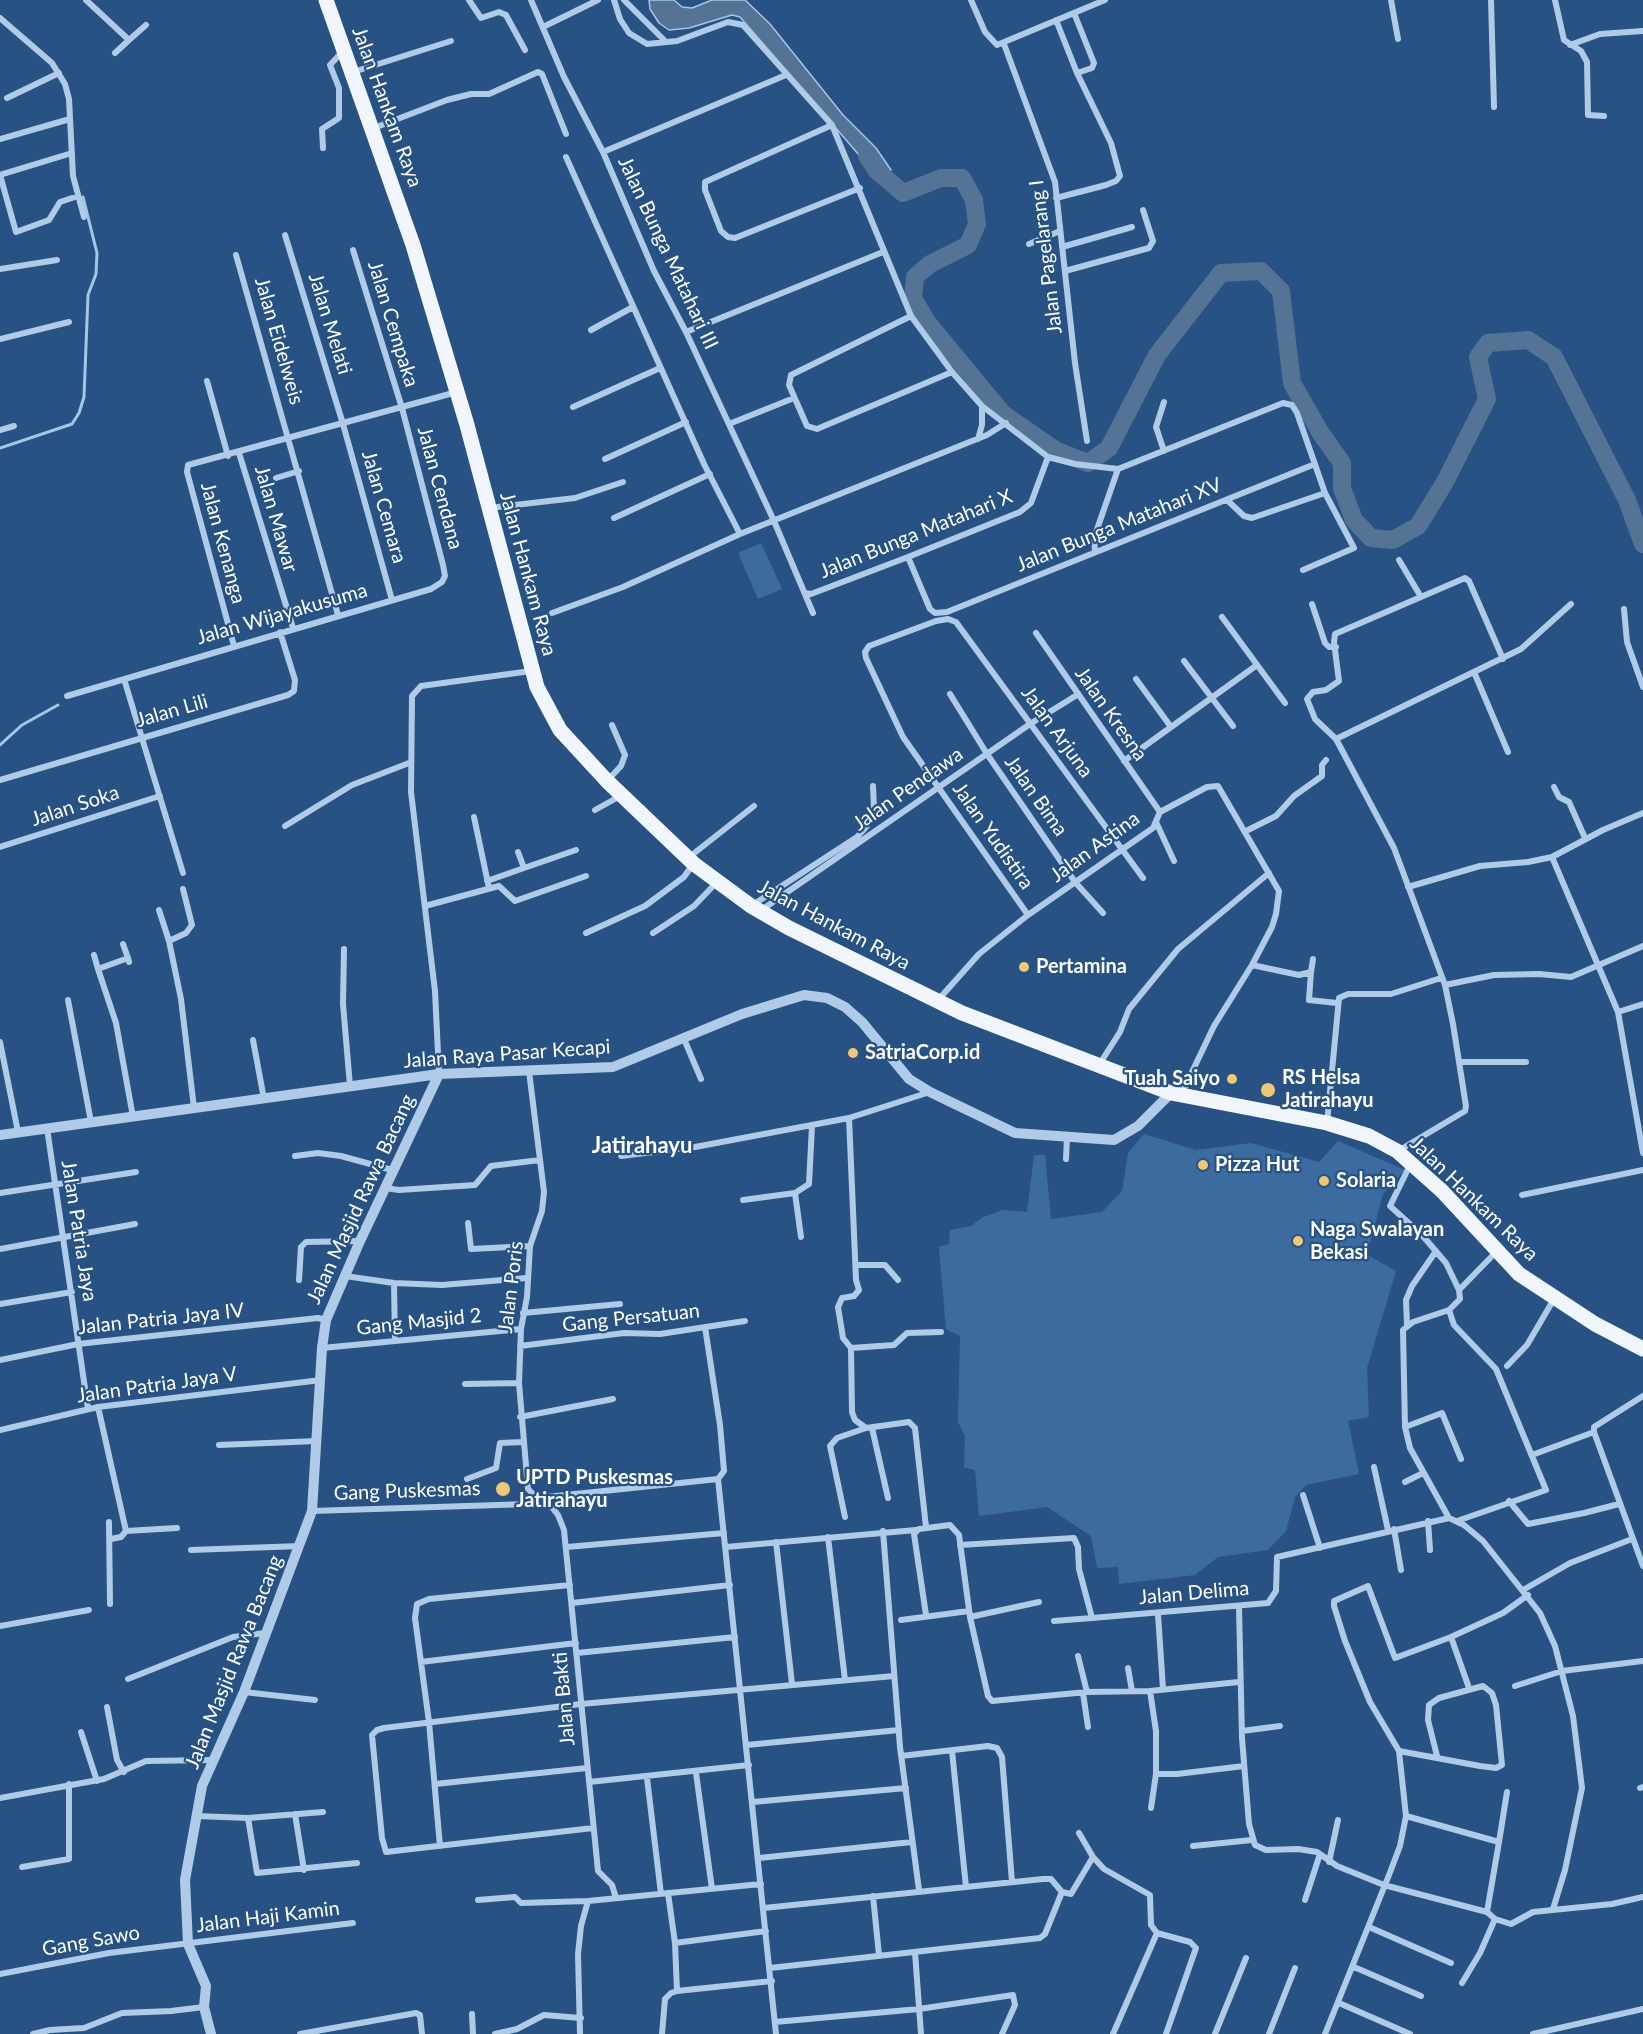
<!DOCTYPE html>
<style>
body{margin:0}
canvas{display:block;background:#275283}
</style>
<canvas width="1643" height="2034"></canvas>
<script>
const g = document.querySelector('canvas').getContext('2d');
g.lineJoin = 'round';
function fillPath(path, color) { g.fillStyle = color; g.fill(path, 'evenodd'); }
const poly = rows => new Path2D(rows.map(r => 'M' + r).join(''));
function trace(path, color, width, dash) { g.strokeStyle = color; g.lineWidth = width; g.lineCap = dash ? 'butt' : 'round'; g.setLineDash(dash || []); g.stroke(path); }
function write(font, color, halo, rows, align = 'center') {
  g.font = font + ' Lato,sans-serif'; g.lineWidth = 4.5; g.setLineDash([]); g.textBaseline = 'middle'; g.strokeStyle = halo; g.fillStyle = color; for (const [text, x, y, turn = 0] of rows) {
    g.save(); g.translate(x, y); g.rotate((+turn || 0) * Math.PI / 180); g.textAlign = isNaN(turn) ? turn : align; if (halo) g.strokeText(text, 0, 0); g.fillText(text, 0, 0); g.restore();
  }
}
fillPath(poly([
 [761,543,782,589,758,599,738,553],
 [1144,1134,1196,1150,1251,1143,1319,1162,1338,1141,1405,1170,1383,1194,1367,1255,1396,1271,1367,1368,1369,1417,1348,1421,1359,1474,1306,1485,1295,1497,1286,1531,1268,1550,1218,1557,1195,1575,1119,1584,1118,1567,1097,1568,1091,1536,1047,1507,979,1516,975,1470,964,1467,965,1436,958,1422,960,1336,946,1329,939,1247,949,1244,950,1230,971,1226,983,1217,1003,1210,1027,1212,1034,1155,1045,1155,1051,1219,1102,1212,1122,1191,1128,1153]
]), '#3c6c9f');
const water = poly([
 [649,0,674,0,682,7,692,8,712,0,745,0,770,24,843,115,876,148,891,170,878,177,740,17,732,15,689,28,669,30,659,23,650,9,649,0]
]);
fillPath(water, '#557395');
trace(water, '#a5c6e7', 1.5);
trace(poly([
 [0,448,72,424,79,413,84,397,88,295,96,274,97,253,83,197],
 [0,745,22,725,58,705]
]), '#a5c6e7', 3);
trace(poly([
 [867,156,877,171,903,193,941,178,962,178,974,200,977,224,968,245,930,264,915,277,913,298,927,322,1003,414,1055,450,1088,463,1109,448,1157,355,1221,273,1261,271,1281,291,1292,383,1320,432,1342,463,1342,488,1354,520,1371,538,1393,540,1418,526,1445,482,1487,399,1478,357,1488,343,1528,340,1554,357,1627,500,1643,544]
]), '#557395', 18);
trace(poly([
 [86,0,129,40,146,25],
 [469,0,481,18,499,12,506,15,525,50],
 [531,0,564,77,603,152,654,271,686,332,774,521,813,613],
 [614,0,620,19,629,33,647,44,677,41,728,22,743,25,832,125,911,316,952,372,982,406,1048,457,1075,464,1118,469,1283,403,1292,405,1297,413,1325,493,1354,548,1303,570],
 [624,0,666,42],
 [971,0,985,32,997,45,1105,0],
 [1391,0,1398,39],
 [1491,0,1494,107],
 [1555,0,1564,40,1581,51,1587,62,1588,115,1604,116],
 [0,18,52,63,65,84,69,99,73,176,84,217],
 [1056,20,1077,73],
 [543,27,598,0],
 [1004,44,1055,182,1075,363,1087,441],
 [1570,45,1600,34,1643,31],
 [115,53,129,40],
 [353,72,451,41],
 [7,98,59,73],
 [832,125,705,182,705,190,721,231,728,237,735,238,860,188],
 [374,128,447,100,471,94,489,94,538,72,542,74,566,134],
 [0,139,70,119],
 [323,148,322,129,339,118,339,88,330,65,343,51],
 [603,152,786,75],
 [566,157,704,464,740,534],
 [0,175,16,232,49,220,60,202,78,196],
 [0,175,72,153],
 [1056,198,1106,185,1116,181,1120,176,1111,143,1077,73,1092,68,1094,63,1074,13],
 [285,235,343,424,392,600],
 [1029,244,1060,231],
 [1062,247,1132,227],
 [236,255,338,615],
 [0,269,57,260],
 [1065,271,1149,248,1153,241,1143,210],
 [911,316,791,375,789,385,807,426,817,429,952,372],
 [591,330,633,307],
 [686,332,883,252],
 [0,339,69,322],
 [207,381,228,456],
 [1164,402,1156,427,1164,451],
 [573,407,660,368],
 [729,424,794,398],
 [0,430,14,426],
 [978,439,982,425,982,406],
 [239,453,293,628],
 [605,459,686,422],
 [276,478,299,471],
 [1227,500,1244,516,1252,518,1325,493],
 [489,508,575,498,623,482],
 [614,518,710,474],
 [1095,551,1094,538,1118,469],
 [908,557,930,609,935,613,947,612,1315,464],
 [1399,560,1421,597],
 [805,593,811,594,908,557,1020,512,1031,503,1048,457],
 [1312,604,1325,643,1329,647,1336,647],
 [1624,609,1627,642,1643,687],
 [552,613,623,587,740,534,987,435,1006,423],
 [1222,617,1285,703],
 [1036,633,1160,812],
 [234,646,187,472,188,465,457,392],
 [1184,661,1233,726],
 [1474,672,1508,752],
 [124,679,183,873],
 [1136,679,1171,727],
 [950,694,987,754,1075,882,1103,913],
 [67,696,431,589,442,582,445,576,443,565,402,408,353,250],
 [1336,739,1521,649,1571,604],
 [1124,761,1257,665],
 [0,780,288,695,294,691,295,680,280,632],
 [607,781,621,766,625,755,612,725],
 [1554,787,1559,797,1569,802,1585,838],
 [595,810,622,795],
 [1160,812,1207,787,1218,786,1279,891,1276,914,1272,927,1252,965,1214,1026,1181,1095],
 [474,817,489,888],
 [1156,822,1174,861],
 [285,826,352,785,409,763],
 [1246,831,1276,816,1294,796,1322,776,1322,765,1326,760],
 [0,847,160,796],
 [1552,857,1618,1012,1643,1153],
 [688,858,754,806],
 [524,868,576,850],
 [487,881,524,868,518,852],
 [1408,887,1480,866,1528,862,1552,857,1603,830,1643,813],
 [425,906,499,886,515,901,586,876],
 [751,906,857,837,867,826,874,809,873,786],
 [159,910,169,941,181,999,194,1108],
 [760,911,1030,724,1077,695],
 [1028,915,903,737,866,658,865,652,869,646,936,621,948,619,956,622,1143,878],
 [586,933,645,906,684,877,693,864],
 [653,933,694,906,716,883],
 [169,941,186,933,192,925,183,889],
 [123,944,128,958],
 [344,949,343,1004,350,1086],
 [94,955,98,969],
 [129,962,128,958,98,969,116,1023,133,1117],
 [1252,965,1299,975,1311,972,1309,1000,1337,1003],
 [1311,972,1313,959],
 [1445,985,1494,975,1539,974,1571,977,1643,946],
 [939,999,979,954,1028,915,1153,828,1160,812],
 [68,1000,91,1122],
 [1618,1012,1643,1004],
 [684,1039,701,1079],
 [253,1040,264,1099],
 [0,1042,18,1132],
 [1460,1062,1526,1062],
 [1099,1065,1120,1032,1129,1009,1178,949,1269,873],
 [529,1071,544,1192,542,1211,530,1246,527,1297,521,1329,519,1383,528,1489,537,1498,718,1479,776,2034],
 [439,1074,435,991,411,792,412,696,421,686,531,671],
 [849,1118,856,1280,859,1290,854,1296,842,1298,838,1307,843,1338,851,1348,852,1412,855,1420,866,1428,909,1422,915,1428,926,1527],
 [1327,1123,1339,998,1348,994,1391,994,1441,978],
 [47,1128,88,1409],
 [1398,1151,1465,1111,1466,1106,1453,1024,1445,985,1394,848,1336,739,1315,719,1307,699,1313,692,1326,690,1339,681,1334,642,1335,634,1465,578,1469,581,1503,659],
 [295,1156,318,1153,341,1156,392,1170],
 [621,1156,695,1147,849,1118,930,1092],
 [1066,1159,1067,1137],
 [1410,1165,1390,1206,1422,1235,1446,1263,1459,1290,1460,1299,1449,1310,1413,1322,1403,1330,1405,1427,1410,1448,1449,1518,1464,1525,1483,1541,1540,1613,1555,1646,1573,1716,1582,1788,1565,1870,1553,1909],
 [385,1188,399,1190,475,1185,491,1166,540,1160],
 [0,1193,136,1172],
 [795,1193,801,1237],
 [1522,1195,1643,1170],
 [743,1200,795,1193,809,1184,812,1126],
 [468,1223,471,1249,530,1246],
 [0,1249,135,1224],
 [857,1265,885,1265,898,1280],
 [345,1276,394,1283,442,1285,527,1278],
 [299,1280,301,1247,306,1242,360,1241],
 [394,1283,395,1341],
 [1459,1290,1496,1252],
 [0,1304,72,1292],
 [1449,1310,1454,1325,1496,1369,1546,1490,1457,1521],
 [523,1313,620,1304],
 [1407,1325,1406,1300,1412,1286,1436,1251],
 [705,1327,720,1425,724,1471,718,1479],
 [520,1346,624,1333,660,1334,745,1321],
 [322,1348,521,1329],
 [851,1348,894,1345,907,1333,941,1332],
 [0,1360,78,1344,318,1318,326,1320],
 [1507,1366,1527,1345,1554,1299],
 [465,1384,519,1383],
 [1643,1396,1594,1427,1594,1432,1643,1566],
 [98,1407,126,1531,121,1537,111,1539],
 [520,1417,613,1399],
 [1405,1427,1442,1413,1461,1459],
 [872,1428,888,1498],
 [0,1430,98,1407,321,1380],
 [219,1445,317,1441],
 [1532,1455,1594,1432],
 [1374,1467,1388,1530],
 [467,1479,496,1468,500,1443,522,1442],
 [1405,1482,1423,1473],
 [1303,1495,1320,1548],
 [544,1497,558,1515,564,1530,598,1871,612,1885,616,1898],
 [1509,1501,1528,1524,1584,1513,1619,1504],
 [312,1511,529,1504,537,1498],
 [845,1517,830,1446,837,1438,866,1428],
 [1428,1521,1430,1550],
 [109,1522,110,1604],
 [1394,1529,1401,1570],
 [126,1531,177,1528],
 [883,1531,900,1747,919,1890],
 [828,1537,845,1680],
 [776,1542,792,1684],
 [960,1545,1074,1538,1078,1547,1079,1569,1092,1618,1268,1603,1276,1591,1277,1557,1449,1518],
 [567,1547,724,1533],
 [726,1547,916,1530],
 [191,1550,300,1546],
 [1523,1590,1570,1563,1632,1539],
 [572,1603,730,1585],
 [1239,1607,1242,1738,1249,1824,1255,1845,1266,1850,1298,1849,1317,1852,1337,1866,1384,1885,1487,1912,1495,1919,1511,1924,1533,1912,1612,1904,1643,1897],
 [1158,1614,1163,1689],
 [926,1615,914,1534,919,1529,950,1525,959,1535,970,1617,988,1696,992,1701,1087,1692,1150,1691,1239,1682],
 [970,1617,1039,1602],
 [901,1620,969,1611],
 [1054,1621,1092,1618],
 [0,1626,89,1610],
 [1451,1637,1469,1688],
 [577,1653,735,1637],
 [1078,1656,1087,1692],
 [421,1662,576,1643],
 [1128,1668,1132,1691],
 [128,1679,233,1637,265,1633],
 [1515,1686,1562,1671,1643,1661],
 [1150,1691,1156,1731,1156,1774,1151,1808],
 [244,1692,315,1700],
 [1083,1693,1088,1727],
 [107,1707,117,1760,124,1772],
 [1242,1731,1280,1726],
 [81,1732,97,1781],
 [747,1745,899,1730],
 [952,1751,966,1887],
 [1399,1751,1480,1766,1496,1768,1502,1765,1496,1705,1492,1693,1483,1686,1439,1698,1429,1705,1428,1720,1437,1756],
 [901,1756,988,1746,997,1748,1002,1757,1012,1882],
 [696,1773,712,1889],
 [1156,1774,1177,1774,1244,1766],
 [647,1778,661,1894],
 [589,1782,749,1765],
 [435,1784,587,1768],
 [1640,1788,1643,1787],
 [0,1798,104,1779,146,1761,211,1760],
 [753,1802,906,1788],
 [295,1814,304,1870],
 [196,1816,248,1818,323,1812],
 [1406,1816,1499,1842,1487,1912],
 [248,1818,257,1873,357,1863],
 [593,1828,386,1852,382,1838,372,1735,377,1730,384,1728,581,1704,894,1676],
 [1079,1833,1093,1857,1104,1869,1150,1895,1151,1925,1157,1933,1190,1942,1196,1948,1166,2034],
 [1499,1842,1507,1792],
 [440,1846,429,1722,415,1618,417,1604,429,1599,570,1585],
 [1193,1846,1252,1840],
 [759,1858,912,1842],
 [1329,1862,1338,1820],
 [22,1867,69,1859,69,1784],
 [1062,1892,1071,1894,1093,1857],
 [668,1893,675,1943,677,1991,772,1981],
 [873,1896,879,1955],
 [478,1900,515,1897,521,1903,588,1901,761,1884],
 [1305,1900,1320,1854],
 [764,1908,1043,1879,1051,1879,1062,1892,1045,1934,1040,1938,770,1968],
 [1369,1927,1451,1963],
 [675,1943,766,1931],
 [915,1952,921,2034],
 [1354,1967,1421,1996],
 [0,1974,109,1953,353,1923],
 [1462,1983,1480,1953,1495,1919],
 [1339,2003,1410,2034],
 [472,2014,473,2034],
 [775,2022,919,2009,1013,1995,1015,2005,1002,2034],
 [33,2034,50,2030,84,2028,122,2013,171,2011,204,2007],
 [300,2034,416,2013,420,2015,422,2034],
 [495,2034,517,2029,544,2015,581,2018],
 [580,2034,578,1954,581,1926,588,1901],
 [662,2034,665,1999,671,1993,677,1991],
 [1113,2034,1157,1933],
 [1215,2034,1246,1958],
 [1269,2034,1295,1968],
 [1325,2034,1389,1875,1400,1846,1406,1816,1399,1751,1370,1702,1345,1641,1334,1606,1334,1601,1368,1586,1395,1658,1451,1637,1503,1613,1528,1595],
 [1533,2034,1643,2009]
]), '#b0cbe7', 6);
trace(poly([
 [0,1135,439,1074,613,1067,742,1014,804,995,827,998,845,1007,862,1022,909,1079,930,1092,1015,1133,1114,1140,1138,1126,1171,1093],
 [211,2034,204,2007,206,1986,188,1944,185,1880,202,1786,244,1692,312,1511,322,1348,326,1320,360,1241,439,1074]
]), '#b0cbe7', 10);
trace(poly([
 [326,0,413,245,467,425,537,687,560,730,607,781,694,864,751,906,789,928,962,1013,1171,1093,1327,1123,1369,1136,1397,1151,1442,1191,1519,1274,1595,1324,1643,1349]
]), '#f1f6fd', 15);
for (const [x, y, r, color] of [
 [1024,967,6,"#efc876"],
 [853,1053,6,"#efc876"],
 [1232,1079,6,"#efc876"],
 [1268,1090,8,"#efc876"],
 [1203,1165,6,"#efc876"],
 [1324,1181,6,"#efc876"],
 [1298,1241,6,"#efc876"],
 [503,1489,8,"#efc876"]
]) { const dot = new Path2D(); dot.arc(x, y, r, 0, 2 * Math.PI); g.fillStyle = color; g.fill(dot); trace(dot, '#275283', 2); }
write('20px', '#fff', '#275283', [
 ["Jalan Hankam Raya",387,107,70],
 ["Jalan Bunga Matahari III",668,253,65],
 ["Jalan Pagelarang I",1046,257,-97],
 ["Jalan Melati",330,324,73],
 ["Jalan Cempaka",393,324,73],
 ["Jalan Eidelweis",279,341,74],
 ["Jalan Cendana",440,488,75],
 ["Jalan Cemara",384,507,74],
 ["Jalan Mawar",276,519,74],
 ["Jalan Bunga Matahari XV",1119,525,-22],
 ["Jalan Bunga Matahari X",916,534,-22],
 ["Jalan Kenanga",223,543,75],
 ["Jalan Hankam Raya",528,574,75],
 ["Jalan Wijayakusuma",282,614,-16],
 ["Jalan Lili",172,711,-16],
 ["Jalan Kresna",1111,714,55],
 ["Jalan Arjuna",1057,732,54],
 ["Jalan Pendawa",908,789,-35],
 ["Jalan Bima",1036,796,55],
 ["Jalan Soka",75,806,-18],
 ["Jalan Yudistira",993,836,55],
 ["Jalan Astina",1095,847,-36],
 ["Jalan Hankam Raya",834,925,28],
 ["Jalan Raya Pasar Kecapi",507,1054,-4],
 ["Jalan Masjid Rawa Bacang",361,1199,-65],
 ["Jalan Hankam Raya",1474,1199,44],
 ["Jalan Patria Jaya",79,1231,81],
 ["Jalan Poris",511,1287,-83],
 ["Gang Persatuan",631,1318,-6],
 ["Jalan Patria Jaya IV",161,1319,-6],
 ["Gang Masjid 2",419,1322,-6],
 ["Jalan Patria Jaya V",157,1385,-8],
 ["Gang Puskesmas",407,1491,-2],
 ["Jalan Delima",1194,1593,-5],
 ["Jalan Masjid Rawa Bacang",234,1662,-68],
 ["Jalan Bakti",564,1699,-95],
 ["Jalan Haji Kamin",268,1917,-7],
 ["Gang Sawo",91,1941,-10]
]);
write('bold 20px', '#fff', '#275283', [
 ["Pertamina",1036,967],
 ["SatriaCorp.id",865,1053],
 ["RS Helsa",1282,1078],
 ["Jatirahayu",1282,1101],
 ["Tuah Saiyo",1220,1079,"right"],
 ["Pizza Hut",1215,1165],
 ["Solaria",1336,1181],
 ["Naga Swalayan",1310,1230],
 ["Bekasi",1310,1253],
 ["UPTD Puskesmas",516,1478],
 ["Jatirahayu",516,1501]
], 'left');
write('bold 22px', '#fff', '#275283', [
 ["Jatirahayu",642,1146]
]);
</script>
